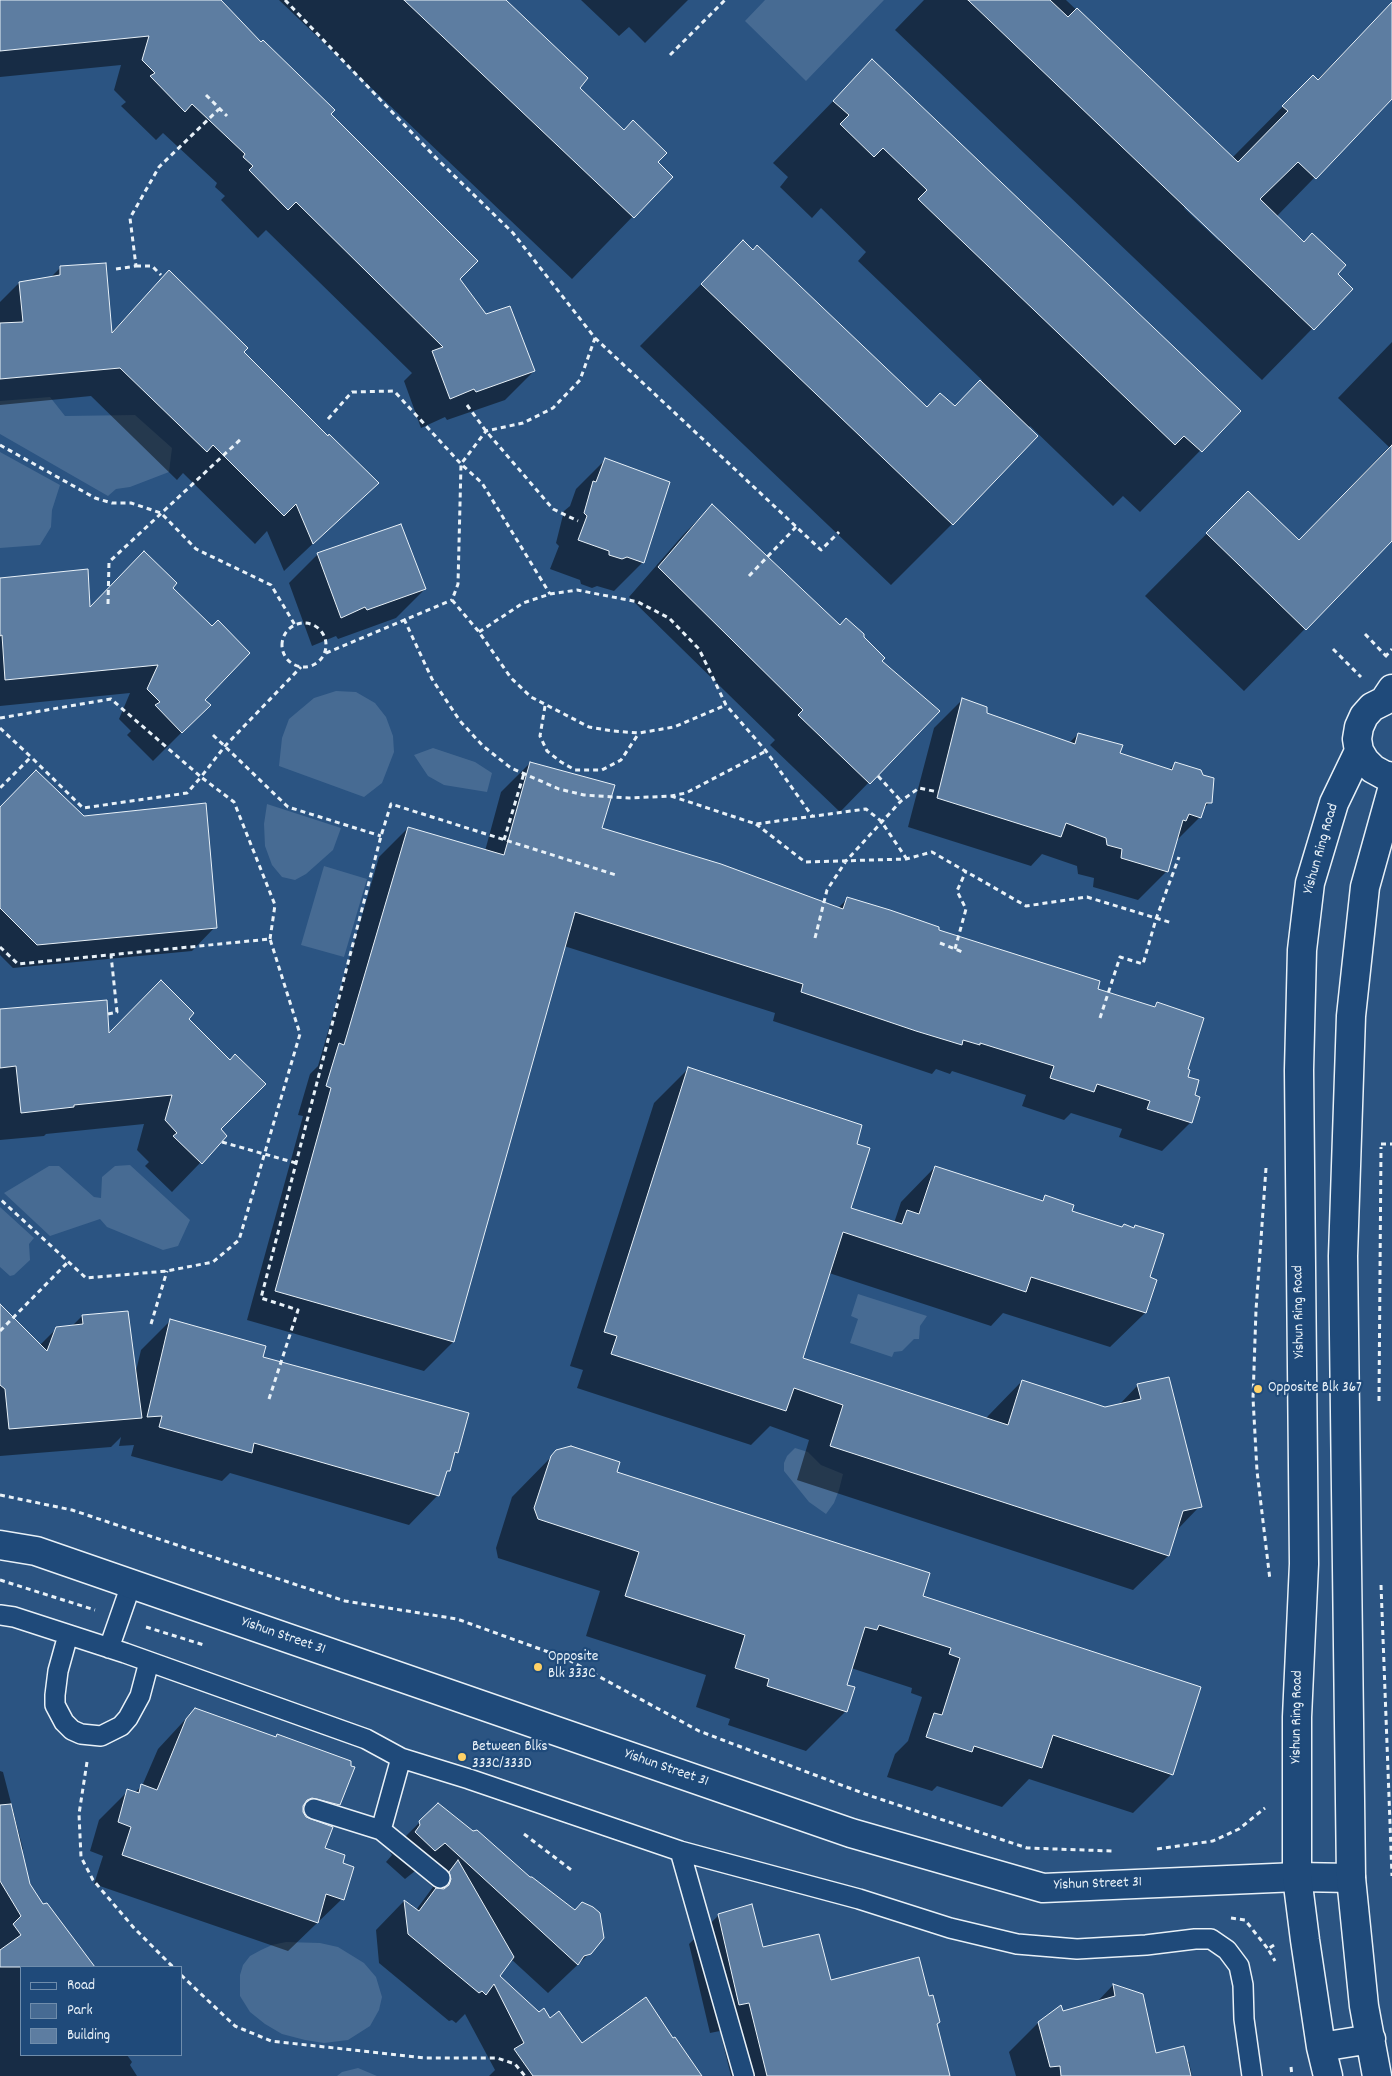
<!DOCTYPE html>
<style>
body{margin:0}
#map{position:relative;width:1392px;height:2076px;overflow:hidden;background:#2b5482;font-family:Dekko,sans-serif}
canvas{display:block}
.legend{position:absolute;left:20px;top:1966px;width:162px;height:90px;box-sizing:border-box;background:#1f4a7a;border:1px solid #6f8dac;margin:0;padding:6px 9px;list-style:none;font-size:15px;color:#e8f1f8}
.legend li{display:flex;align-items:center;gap:10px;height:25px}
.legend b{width:25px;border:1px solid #6f8dac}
</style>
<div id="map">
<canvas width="1392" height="2076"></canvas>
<ul class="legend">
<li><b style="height:6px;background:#1f4a7a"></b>Road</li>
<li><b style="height:14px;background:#476b93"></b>Park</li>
<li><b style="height:14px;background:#5d7da1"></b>Building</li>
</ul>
</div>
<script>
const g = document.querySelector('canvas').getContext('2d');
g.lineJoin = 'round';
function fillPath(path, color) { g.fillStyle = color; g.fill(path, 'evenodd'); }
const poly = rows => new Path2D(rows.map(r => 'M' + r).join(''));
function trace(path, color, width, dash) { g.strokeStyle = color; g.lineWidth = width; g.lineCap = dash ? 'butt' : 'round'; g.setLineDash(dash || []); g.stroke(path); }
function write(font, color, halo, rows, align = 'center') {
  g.font = font + ' Dekko,sans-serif'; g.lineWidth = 4.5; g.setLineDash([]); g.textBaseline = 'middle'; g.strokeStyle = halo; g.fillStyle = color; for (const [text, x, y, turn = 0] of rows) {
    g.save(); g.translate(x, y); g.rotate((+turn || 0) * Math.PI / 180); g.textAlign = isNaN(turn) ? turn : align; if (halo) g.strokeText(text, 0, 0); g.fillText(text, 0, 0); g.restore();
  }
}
fillPath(poly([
 [765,0,884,0,806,81,745,21],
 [50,397,65,416,135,415,172,448,169,472,130,487,116,489,108,496,0,434,0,401],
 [0,452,60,485,52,510,51,527,40,545,0,548],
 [336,691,356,692,375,703,386,717,393,736,394,752,382,783,364,797,279,766,282,738,289,719,314,698],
 [433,748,475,762,492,773,487,792,444,785,428,776,414,755],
 [267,804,341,828,333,850,306,874,295,880,282,877,272,865,265,846,264,824],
 [324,866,367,879,344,957,301,945],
 [130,1165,190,1220,178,1246,163,1250,107,1227,100,1219,50,1236,4,1193,49,1166,59,1166,94,1197,101,1198,102,1177,115,1166],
 [0,1207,34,1238,29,1244,30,1260,14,1275,10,1276,0,1267],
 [858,1294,927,1316,920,1326,919,1339,914,1339,902,1351,894,1352,892,1357,850,1343,858,1319,851,1316],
 [795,1448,808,1452,821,1465,843,1474,839,1490,834,1503,826,1514,809,1502,784,1471,784,1463,787,1456],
 [286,1942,320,1943,338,1947,364,1963,376,1977,382,1997,379,2010,370,2026,348,2040,324,2043,305,2040,282,2034,265,2024,250,2012,240,1996,240,1975,243,1965,250,1956,261,1950,272,1945],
 [358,2068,377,2076,337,2076,342,2072]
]), '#476b93');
fillPath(poly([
 [0,0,219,0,329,114,459,279,485,316,534,371,505,400,447,420,445,417,421,428,404,381,412,373,266,230,258,238,221,200,225,196,215,187,217,183,163,133,156,140,121,106,126,102,114,90,121,65,0,77],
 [279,0,504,0,578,88,671,177,572,279],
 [581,0,688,0,645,43,629,27,619,36],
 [924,0,1066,0,1232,158,1313,76,1317,80,1392,3,1392,98,1276,217,1351,289,1262,380,895,30],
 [1186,206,1221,240,1219,241,1184,208],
 [872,61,1239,411,1140,512,1123,496,1113,506,1030,426,952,524,891,585,640,346,743,242,927,408,954,408,982,380,858,261,866,252,821,208,812,218,780,187,788,177,773,163],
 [60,268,111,333,169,272,242,352,327,437,377,483,284,571,267,531,255,544,183,473,177,480,91,396,0,405,0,302,19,283,50,278],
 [1392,342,1392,540,1244,691,1145,596,1248,492,1298,541,1389,447,1338,398],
 [605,460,643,562,614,591,597,586,592,588,581,584,580,580,550,569,559,546,556,543,564,511,570,506,576,489],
 [712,506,840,627,862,638,881,661,938,711,840,812,770,745,775,740,629,597,683,535],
 [144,552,171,588,203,700,209,705,153,761,127,735,131,731,119,719,130,693,0,706,0,580,89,608],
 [318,554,425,589,396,618,338,639,336,636,312,646,289,583],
 [963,699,985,713,1069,743,1078,734,1119,753,1169,770,1175,764,1210,802,1202,810,1200,817,1176,841,1167,871,1138,900,1093,887,1094,878,1078,874,1077,866,1042,854,1031,866,908,827,934,728],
 [530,763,601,829,838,908,847,899,1096,990,1153,1007,1157,1004,1187,1070,1186,1077,1193,1095,1191,1122,1162,1151,1119,1137,1122,1129,1071,1113,1064,1120,1022,1106,1026,1095,952,1071,950,1074,936,1069,932,1074,773,1021,775,1013,564,946,453,1342,424,1371,247,1320,303,1116,298,1115,310,1074,318,1066,379,857,408,828,485,851,501,792],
 [0,808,83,817,215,927,192,951,13,968,0,955],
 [0,1011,108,1035,187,1019,219,1129,226,1136,172,1192,145,1166,149,1162,137,1150,144,1124,46,1134,44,1136,0,1140],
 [688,1069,855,1145,849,1209,894,1223,901,1202,935,1167,1040,1202,1045,1197,1070,1212,1121,1228,1132,1229,1135,1226,1149,1278,1156,1280,1145,1313,1110,1347,1003,1313,991,1326,829,1273,801,1359,986,1419,988,1416,1022,1381,1105,1408,1118,1406,1138,1385,1200,1506,1176,1531,1168,1556,1133,1590,797,1480,809,1440,770,1426,751,1445,577,1388,583,1370,570,1366,654,1103],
 [0,1306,40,1345,57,1328,72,1326,82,1316,135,1375,141,1350,170,1321,261,1358,457,1452,453,1456,449,1470,445,1474,438,1495,409,1525,230,1473,222,1481,131,1456,134,1445,119,1446,121,1437,111,1447,0,1456],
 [557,1451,615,1472,921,1597,1172,1774,1133,1813,1029,1779,1002,1807,937,1786,932,1791,887,1777,895,1754,908,1741,922,1697,911,1693,912,1688,851,1668,846,1685,846,1711,806,1751,728,1725,730,1719,696,1707,706,1675,586,1636,600,1591,498,1558,496,1548,512,1497],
 [195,1709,339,1805,320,1824,323,1848,341,1864,342,1899,288,1951,94,1884,103,1856,90,1851,99,1820,128,1791,134,1793,142,1786,158,1749],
 [0,1771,3,1772,23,1849,21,1851,28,1884,43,1905,79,1947,93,1967,21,1967,21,2055,127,2055,132,2062,130,2065,137,2076,0,2076],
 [420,1822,590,1953,548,1993,511,1959,498,1976,539,2013,582,2044,699,2076,489,2076,495,2070,465,2014,456,2023,452,2020,449,2021,379,1963,376,1930,404,1901,416,1910,433,1887,415,1871,405,1879,386,1862,392,1855,390,1852],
 [719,1915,763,1949,830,1982,928,1998,939,2022,936,2025,949,2076,731,2076,720,2031,710,2033,689,1944],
 [1113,1985,1155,2055,1189,2062,1192,2076,1016,2076,1009,2052,1039,2022,1062,2012,1097,2002]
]), '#0007');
const building = poly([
 [0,0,221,0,261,42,263,40,335,110,331,114,478,261,460,279,486,314,510,306,535,371,476,392,474,389,450,399,432,351,443,347,296,202,288,210,249,170,253,166,243,157,245,154,192,104,185,112,150,76,155,73,142,60,149,36,0,51,0,0],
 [404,0,506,0,588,78,580,88,624,130,633,120,667,153,658,162,673,177,634,218,404,0],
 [968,0,1050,0,1068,17,1077,8,1238,162,1288,111,1282,106,1313,75,1318,80,1392,2,1392,99,1316,179,1298,162,1260,199,1304,242,1312,233,1346,265,1338,274,1353,289,1314,330,968,0],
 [872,59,1241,411,1202,452,1184,436,1175,445,918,199,927,190,906,170,883,148,874,157,840,124,849,115,833,101,872,59],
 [743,240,753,250,757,245,927,407,940,393,955,406,980,380,1038,436,953,525,701,284,743,240],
 [106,263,112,333,169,270,248,348,244,352,328,436,329,434,379,483,313,544,296,504,284,516,213,445,207,452,120,368,0,379,0,323,23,322,19,282,60,275,60,266,106,263],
 [1392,445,1392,541,1306,630,1206,533,1248,491,1299,540,1392,445],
 [605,458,670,482,644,563,627,557,622,559,609,555,609,551,578,540,587,516,584,513,593,481,596,482,605,458],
 [712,504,840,625,846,618,864,634,864,637,885,658,882,661,940,711,870,784,798,715,803,710,658,567,712,504],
 [401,524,426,589,367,610,365,607,341,618,317,553,401,524],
 [144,551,177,583,173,588,212,626,218,620,250,653,205,700,211,705,182,733,155,705,160,702,147,689,158,665,5,680,2,635,0,636,0,578,88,569,90,607,144,551],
 [962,698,987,707,987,713,1075,744,1078,733,1123,745,1120,753,1172,770,1175,762,1201,770,1203,775,1214,778,1212,803,1206,803,1201,818,1189,814,1186,821,1183,820,1168,872,1121,858,1122,849,1107,845,1106,838,1066,823,1061,837,937,798,962,698],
 [530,762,615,785,602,828,721,864,843,909,847,897,890,910,939,927,939,930,1100,981,1098,989,1155,1007,1157,1002,1204,1018,1188,1069,1190,1070,1188,1077,1199,1080,1195,1095,1200,1097,1192,1123,1147,1109,1150,1101,1097,1084,1094,1092,1050,1078,1054,1066,980,1043,980,1045,963,1040,962,1045,916,1031,801,992,803,984,575,912,454,1342,275,1291,331,1088,326,1086,339,1043,344,1045,408,827,504,855,530,762],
 [36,770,84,816,206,803,217,928,37,945,0,908,0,807,36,770],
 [161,980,194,1013,189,1019,230,1060,235,1054,266,1084,221,1129,227,1136,202,1164,173,1136,177,1133,165,1120,172,1095,74,1105,74,1107,21,1113,16,1066,0,1068,0,1009,107,1000,109,1033,161,980],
 [688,1067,862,1125,857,1144,870,1148,851,1208,902,1224,907,1210,919,1214,935,1166,1043,1201,1045,1195,1074,1205,1072,1211,1122,1227,1124,1224,1134,1228,1135,1225,1164,1234,1150,1277,1157,1280,1146,1313,1031,1277,1026,1292,843,1232,803,1358,1008,1425,1022,1380,1105,1407,1141,1399,1137,1384,1169,1377,1202,1507,1183,1511,1169,1556,830,1446,843,1405,794,1388,786,1411,611,1354,617,1336,604,1332,688,1067],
 [0,1304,47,1351,56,1327,83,1324,82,1315,128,1311,142,1418,9,1429,5,1389,0,1385,0,1304],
 [170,1319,266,1346,263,1357,469,1413,458,1453,455,1452,450,1471,447,1471,439,1496,254,1443,252,1453,159,1427,162,1416,147,1417,170,1319],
 [571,1446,620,1462,617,1472,930,1573,923,1596,1201,1687,1173,1775,1053,1735,1042,1768,974,1746,972,1752,926,1737,934,1713,942,1715,960,1658,949,1654,951,1648,879,1625,877,1630,865,1627,847,1685,855,1687,847,1712,767,1686,769,1679,735,1668,745,1635,625,1596,639,1552,538,1519,534,1508,551,1456,556,1450,571,1446],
 [195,1708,276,1737,277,1734,351,1761,351,1766,355,1767,340,1805,312,1798,307,1800,303,1806,303,1812,306,1817,333,1827,325,1848,345,1855,343,1863,354,1867,344,1900,326,1894,318,1923,122,1855,131,1827,118,1822,127,1789,139,1793,141,1784,157,1790,186,1719,195,1708],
 [438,1803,473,1831,477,1830,530,1877,532,1877,575,1910,582,1902,593,1907,600,1913,604,1938,591,1954,584,1956,578,1965,445,1843,435,1851,415,1832,420,1825,419,1821,438,1803],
 [11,1804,30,1884,43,1904,47,1903,95,1967,0,1967,0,1950,21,1935,13,1924,21,1916,0,1881,0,1805,11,1804],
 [458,1860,514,1957,500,1976,539,2012,544,2008,550,2018,559,2011,582,2043,646,1997,673,2038,675,2037,702,2076,533,2076,514,2049,524,2043,494,1984,486,1995,482,1991,479,1993,408,1934,404,1900,419,1911,436,1888,444,1889,449,1885,451,1879,449,1872,458,1860],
 [752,1904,763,1947,819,1934,831,1980,919,1957,929,1996,933,1995,940,2022,937,2024,950,2076,767,2076,749,2003,739,2005,718,1914,752,1904],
 [1113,1984,1143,1994,1156,2053,1184,2046,1191,2076,1061,2076,1060,2066,1050,2067,1038,2022,1061,2005,1063,2011,1115,1996,1113,1984]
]);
fillPath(building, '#5d7da1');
trace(building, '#e8f1f8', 1);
const lane = poly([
 [0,1615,14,1617,125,1653,366,1739,401,1758,469,1779,680,1851,859,1899,950,1928,1017,1944,1077,1949,1146,1945,1195,1939,1211,1939,1227,1950,1239,1966,1243,1985,1244,2019,1252,2076],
 [68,1635,58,1671,55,1695,55,1705,64,1722,72,1730,81,1734,101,1736,121,1726,128,1718,140,1696,149,1662],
 [109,1648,131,1585],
 [314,1809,381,1830,440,1878],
 [381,1830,401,1758],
 [680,1851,744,2076]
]);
const street = poly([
 [0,1545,36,1551,851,1833,1043,1888,1297,1877,1351,1878]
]);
const secondary = poly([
 [1359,751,1365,761,1373,769,1384,775,1392,777],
 [1321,2047,1371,2039],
 [1328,2076,1321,2047,1305,1940,1297,1877,1297,1717,1304,1564,1299,1070,1302,950,1310,883,1334,803,1359,751,1357,739,1359,727,1364,716,1372,707,1384,701,1392,689],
 [1377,2076,1364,2006,1351,1878,1343,1256,1351,1016,1365,887,1392,790]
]);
trace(lane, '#e8f1f8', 22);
trace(street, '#e8f1f8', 31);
trace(secondary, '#e8f1f8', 31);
trace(poly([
 [285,0,437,159,513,233,595,338,580,380,553,408,523,423,486,431,461,464,458,584,452,600],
 [670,55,725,0],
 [206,95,227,116],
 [136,266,152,266,161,275],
 [116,269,136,266,130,218,159,167,219,109],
 [595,338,821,550,839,532],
 [467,405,486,431,553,509,578,521],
 [328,419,352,392,394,391,461,464,482,483,550,594],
 [0,445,95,498,112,503,131,503,161,513,196,549,271,585,295,625],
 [749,576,796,527],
 [452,600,479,632,511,678,531,697,589,727,613,731,639,733,674,727,726,705],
 [108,604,109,562,242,438],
 [404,619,432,679,460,721,483,746,511,768,559,789,584,795,629,798,671,796,686,793,766,751],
 '282 645a22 22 0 1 1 44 0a22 22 0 1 1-44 0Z',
 [479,632,523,603,550,594,577,590,638,602,669,618,699,649,726,705,766,751,812,816],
 [1365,634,1386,656],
 [1333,649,1361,677],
 [326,653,452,600],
 [1385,657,1392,649],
 [545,706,540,736,547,751,561,762,575,770,602,770,621,760,639,733],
 [0,718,111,699,201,777,187,793,83,808,31,757],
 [0,728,31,757,0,788],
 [213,735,288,807,381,836],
 [878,776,901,801],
 [671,796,756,824,866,809,881,821,906,858],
 [756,824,805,862,906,859,932,852,1026,906,1087,897,1172,923],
 [504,840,524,773],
 [815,938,827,890,846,861,901,801,919,788,938,792],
 [270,939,275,905,234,802,201,777,225,746,301,667],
 [940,943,965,953],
 [0,947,18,964,270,939,300,1034,239,1240,213,1262,167,1271,86,1278,0,1199],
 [955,949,966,909,957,891,966,871],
 [108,1014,117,1012,111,955],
 [1100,1018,1120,957,1143,964,1156,919,1179,857],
 [222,1142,296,1163],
 [1381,1144,1392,1144],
 [1266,1168,1256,1310,1253,1398,1257,1471,1270,1580],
 [151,1324,167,1271],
 [0,1331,68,1262],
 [269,1399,298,1310,261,1298,381,836,391,804,616,875],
 [1379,1401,1381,1147],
 [0,1495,72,1510,345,1601,457,1619,565,1658,699,1731,865,1794,1027,1848,1113,1851],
 [0,1580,95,1610],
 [1381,1585,1392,1876],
 [146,1627,204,1645],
 [87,1762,79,1814,81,1857,93,1880,134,1928,173,1967],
 [524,1834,574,1872],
 [1157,1849,1213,1841,1239,1829,1265,1808],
 [1231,1918,1245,1920,1268,1949],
 [1274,1945,1268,1949,1275,1961],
 [181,1975,235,2026,271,2041,425,2058,497,2058,515,2064,525,2076],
 [1291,2067,1292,2076]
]), '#e8f1f8', 3, [5, 4]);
trace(lane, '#1f4a7a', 19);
trace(street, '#1f4a7a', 28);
trace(secondary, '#1f4a7a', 28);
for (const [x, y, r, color] of [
 [1258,1389,5,"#ffd166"],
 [538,1667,5,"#ffd166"],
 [462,1757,5,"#ffd166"]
]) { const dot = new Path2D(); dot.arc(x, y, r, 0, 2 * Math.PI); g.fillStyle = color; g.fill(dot); trace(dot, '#1f4a7a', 2); }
write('15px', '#e8f1f8', '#1f4a7a', [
 ["Yishun Ring Road",1322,849,-74],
 ["Yishun Ring Road",1300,1312,-91],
 ["Yishun Street 31",283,1637,19],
 ["Yishun Ring Road",1298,1717,-89],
 ["Yishun Street 31",666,1769,19],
 ["Yishun Street 31",1098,1885,-2]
]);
write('15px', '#e8f1f8', '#1f4a7a', [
 ["Opposite Blk 367",1268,1389],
 ["Opposite",548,1658],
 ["Blk 333C",548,1675],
 ["Between Blks",472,1748],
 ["333C/333D",472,1765]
], 'left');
</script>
